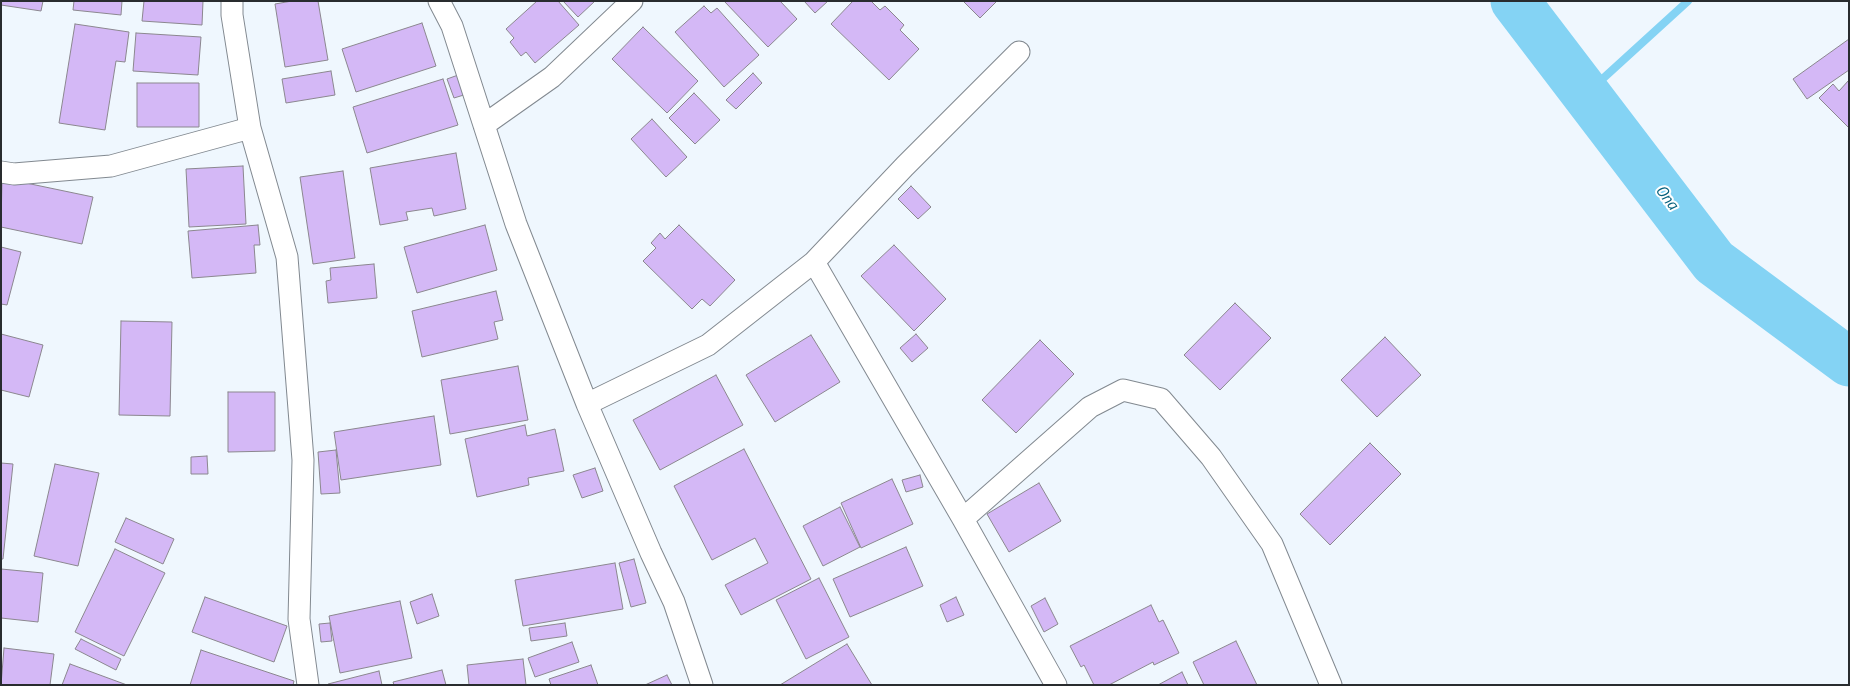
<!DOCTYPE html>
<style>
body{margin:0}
#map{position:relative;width:1850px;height:686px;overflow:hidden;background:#eff7fe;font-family:"Titillium Web",sans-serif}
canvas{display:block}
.frame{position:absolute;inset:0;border:2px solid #292c2f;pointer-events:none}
</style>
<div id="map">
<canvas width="1850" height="686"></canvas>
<div class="frame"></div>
</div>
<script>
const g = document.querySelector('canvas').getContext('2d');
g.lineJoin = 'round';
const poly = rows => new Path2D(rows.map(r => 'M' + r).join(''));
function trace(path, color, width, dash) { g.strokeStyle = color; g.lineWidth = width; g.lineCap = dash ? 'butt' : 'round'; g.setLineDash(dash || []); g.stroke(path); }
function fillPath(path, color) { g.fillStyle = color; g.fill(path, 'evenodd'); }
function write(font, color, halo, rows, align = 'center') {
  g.font = font + ' "Titillium Web",sans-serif'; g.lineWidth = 4; g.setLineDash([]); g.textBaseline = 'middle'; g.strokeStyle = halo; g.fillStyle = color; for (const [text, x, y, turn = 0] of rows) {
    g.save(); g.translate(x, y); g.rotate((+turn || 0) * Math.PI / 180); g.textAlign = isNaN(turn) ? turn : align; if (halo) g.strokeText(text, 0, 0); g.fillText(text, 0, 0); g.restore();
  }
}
trace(poly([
 [1586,94,1688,1]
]), '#84d3f4', 8);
trace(poly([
 [1515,1,1714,262,1849,362]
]), '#84d3f4', 49);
const building = poly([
 [1,1,43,1,41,11,1,5,1,1],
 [74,1,122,1,121,15,73,10,74,1],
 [144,1,203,1,202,25,142,21,144,1],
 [292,1,318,1,328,60,285,67,275,4,292,1],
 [537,1,558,1,579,25,535,63,526,52,521,56,510,42,514,38,506,29,537,1],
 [563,1,595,1,578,17,563,1],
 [724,1,780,1,797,19,768,47,724,1],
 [804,1,828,1,815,13,804,1],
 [853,1,871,1,880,10,885,6,904,25,900,30,919,49,889,80,831,24,853,1],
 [963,1,997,1,980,18,963,1],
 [704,6,711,13,717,8,759,55,724,87,675,32,704,6],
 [422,23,436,66,356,92,342,49,422,23],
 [75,24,129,32,125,62,116,61,105,130,59,123,75,24],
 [643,27,698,81,667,113,612,59,643,27],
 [136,33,201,37,198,75,133,71,136,33],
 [1849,39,1849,70,1807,99,1793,79,1849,39],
 [331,71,335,95,286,103,282,79,331,71],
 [753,73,762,83,736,109,726,100,753,73],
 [461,74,467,94,454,98,447,79,461,74],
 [443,79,458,125,367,153,353,107,443,79],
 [1849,80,1849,128,1819,98,1833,84,1839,91,1849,80],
 [137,83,199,83,199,127,137,127,137,83],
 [694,93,720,120,695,144,669,118,694,93],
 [652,119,687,157,666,177,631,139,652,119],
 [456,153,466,209,434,216,432,208,406,212,408,220,380,225,370,168,456,153],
 [243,166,246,224,189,227,186,169,243,166],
 [343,171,355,258,313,264,300,177,343,171],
 [2,178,93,197,82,244,1,227,2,178],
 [911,186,931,207,918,219,898,199,911,186],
 [258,225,260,245,254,245,256,273,192,278,188,231,258,225],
 [485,225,497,270,417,293,404,247,485,225],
 [679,225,735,280,710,306,702,299,692,309,643,261,656,248,651,243,660,233,665,239,679,225],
 [894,245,946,299,914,331,861,276,894,245],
 [1,247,21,252,7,305,1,304,1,247],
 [374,264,377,298,328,303,326,281,331,280,330,268,374,264],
 [496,291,503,320,494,322,498,339,422,357,412,311,496,291],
 [1235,303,1271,338,1220,390,1184,355,1235,303],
 [121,321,172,322,170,416,119,415,121,321],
 [1,334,43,345,29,397,1,390,1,334],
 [916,334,928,348,912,362,900,348,916,334],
 [811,335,840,382,775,422,746,375,811,335],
 [1385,337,1421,375,1377,417,1341,380,1385,337],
 [1040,340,1074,374,1016,433,982,400,1040,340],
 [518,366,528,420,450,434,441,380,518,366],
 [716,375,743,425,660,470,633,420,716,375],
 [228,392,275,392,275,451,228,452,228,392],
 [434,416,441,465,341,480,334,432,434,416],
 [525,425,527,436,555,429,564,471,528,478,529,485,477,497,465,439,525,425],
 [1370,443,1401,474,1330,545,1300,514,1370,443],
 [744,449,811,579,741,615,725,585,768,563,755,538,712,560,674,486,744,449],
 [336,450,340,493,321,494,318,452,336,450],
 [207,456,208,474,191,474,191,457,207,456],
 [1,463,13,464,3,559,1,559,1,463],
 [55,464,99,473,78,566,34,556,55,464],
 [595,468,603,491,582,498,573,475,595,468],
 [920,475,923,487,906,492,902,480,920,475],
 [892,479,913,524,861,548,841,503,892,479],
 [1039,483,1061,521,1009,552,987,514,1039,483],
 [840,507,860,547,823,566,803,526,840,507],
 [126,518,174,539,163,564,115,542,126,518],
 [906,547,923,586,850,617,833,579,906,547],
 [115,549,165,573,124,656,75,632,115,549],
 [634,559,646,603,631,607,619,563,634,559],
 [615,563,623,609,523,626,515,580,615,563],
 [1,569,43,573,38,622,1,618,1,569],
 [819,578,849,637,806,659,776,600,819,578],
 [432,594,439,616,417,624,410,602,432,594],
 [205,597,287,626,274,662,192,632,205,597],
 [956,597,964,615,947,622,940,605,956,597],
 [1045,598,1058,624,1044,632,1031,606,1045,598],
 [400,601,412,658,340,673,329,616,400,601],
 [1151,605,1159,622,1163,620,1179,653,1154,665,1153,662,1109,685,1094,685,1084,665,1081,667,1070,646,1151,605],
 [330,623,332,641,321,642,319,624,330,623],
 [565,623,567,636,531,641,529,628,565,623],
 [81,639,121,659,116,670,75,649,81,639],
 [1236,641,1257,685,1204,685,1193,662,1236,641],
 [572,642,579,662,535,677,528,658,572,642],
 [847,644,872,685,780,685,847,644],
 [4,648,54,654,50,685,1,685,4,648],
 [201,650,294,681,293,685,190,685,201,650],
 [523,659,526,685,469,685,467,665,523,659],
 [70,664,127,685,62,685,70,664],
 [591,665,598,685,551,685,549,679,591,665],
 [442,670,446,685,394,685,393,682,442,670],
 [379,671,382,685,328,685,328,684,379,671],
 [1182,672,1188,685,1158,685,1182,672],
 [667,675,672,685,645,685,667,675]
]);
fillPath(building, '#d4b8f6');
trace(building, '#8b878f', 1);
const street = poly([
 [232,1,232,15,250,128,287,257,303,460,299,619,308,685],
 [439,1,452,26,516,224,587,404,651,553,674,602,702,685],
 [484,125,552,77,632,1],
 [1,172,14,174,111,166,250,128],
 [814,262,963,519,1056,685],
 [587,404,708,345,814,262,905,166,1019,52],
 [963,519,1090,407,1123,390,1161,399,1211,457,1272,544,1331,685]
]);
trace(street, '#828990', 23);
trace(street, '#fff', 21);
write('italic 16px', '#06607c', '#fff', [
 ["Ona",1666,198,53]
]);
</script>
